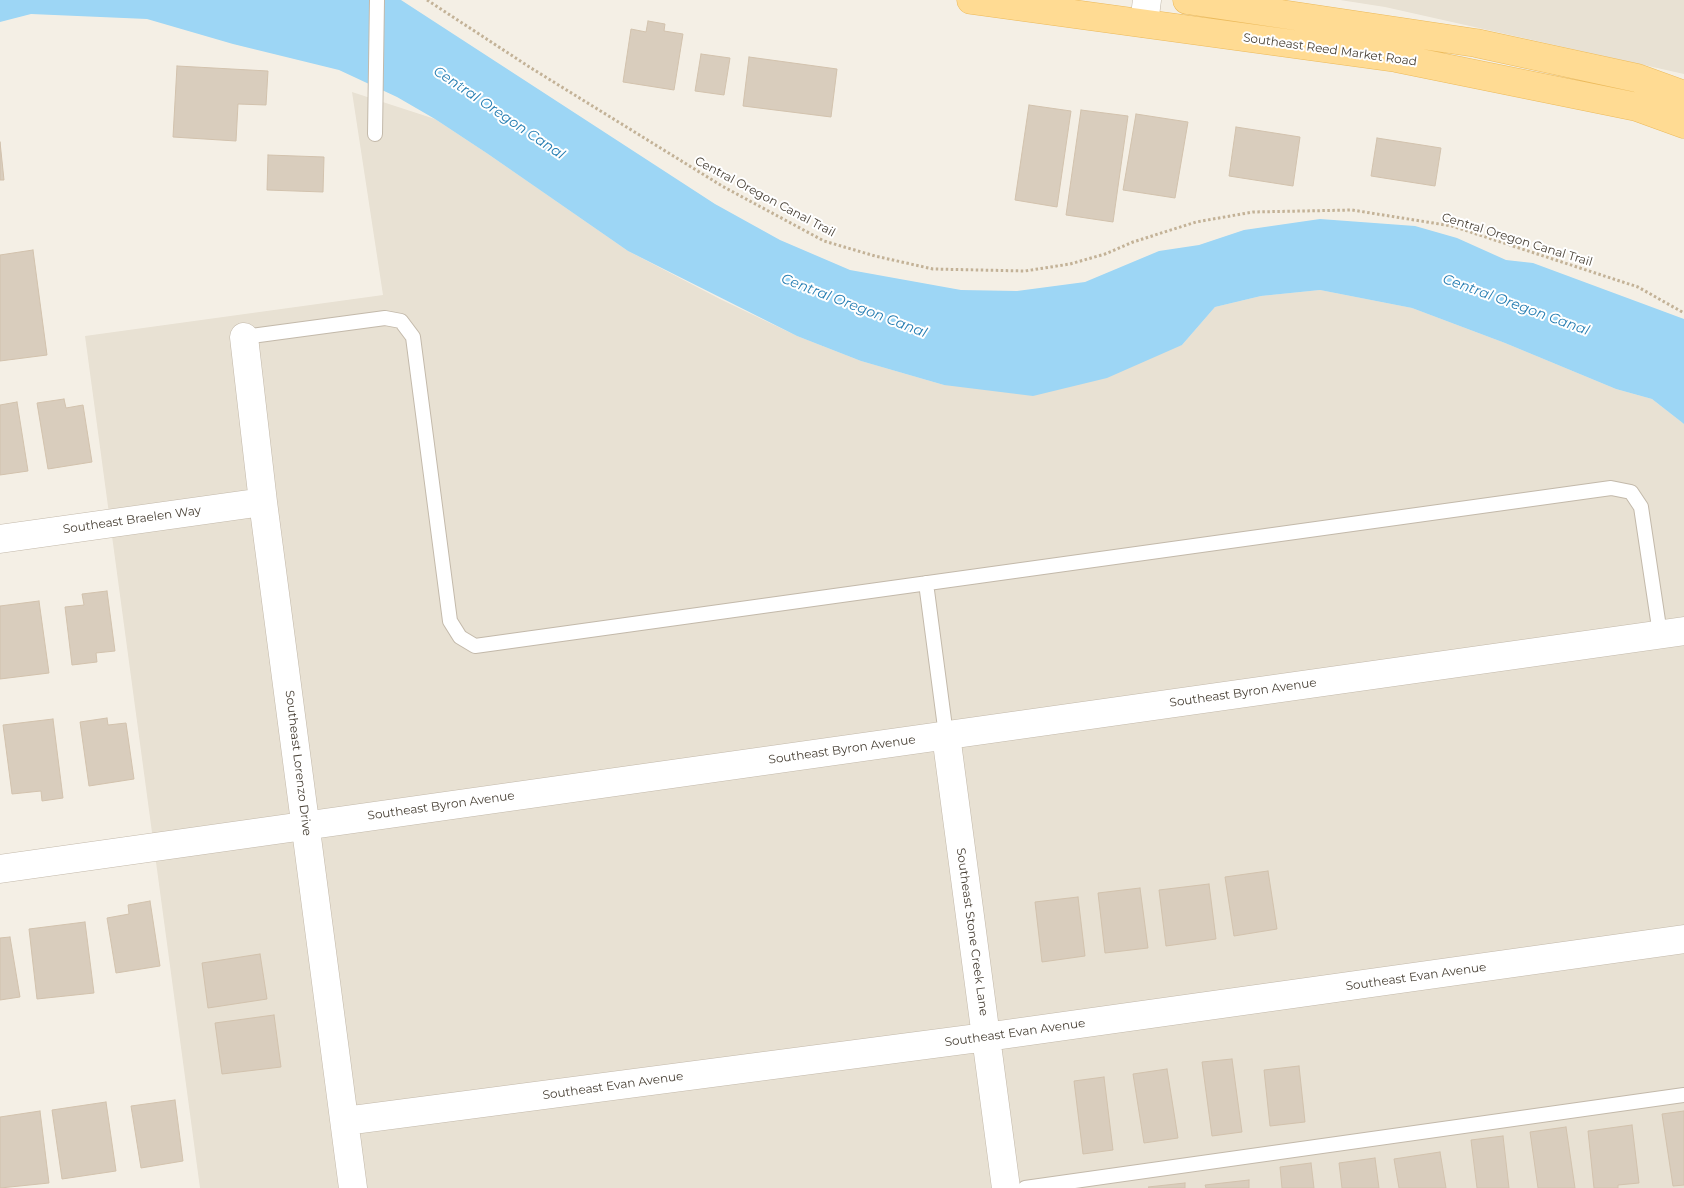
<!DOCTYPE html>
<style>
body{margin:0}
canvas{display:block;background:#f4efe5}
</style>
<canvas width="1684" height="1188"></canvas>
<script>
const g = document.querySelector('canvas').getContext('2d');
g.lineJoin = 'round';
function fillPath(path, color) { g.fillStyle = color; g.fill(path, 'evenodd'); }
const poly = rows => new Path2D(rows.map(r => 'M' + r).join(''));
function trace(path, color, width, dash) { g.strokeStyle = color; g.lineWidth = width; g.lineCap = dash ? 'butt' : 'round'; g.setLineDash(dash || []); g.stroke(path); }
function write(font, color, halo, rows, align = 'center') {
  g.font = font + ' Montserrat,sans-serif'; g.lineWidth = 4; g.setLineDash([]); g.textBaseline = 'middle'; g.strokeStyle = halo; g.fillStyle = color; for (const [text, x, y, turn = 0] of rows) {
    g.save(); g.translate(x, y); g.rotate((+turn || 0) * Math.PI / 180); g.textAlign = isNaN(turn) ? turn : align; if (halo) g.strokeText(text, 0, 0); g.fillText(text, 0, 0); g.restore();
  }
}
fillPath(poly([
 [1340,0,1684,0,1684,74,1385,7],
 [352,92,435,119,488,154,628,251,720,299,797,336,861,361,944,385,1182,345,1215,307,1261,296,1320,290,1412,308,1505,343,1616,389,1652,399,1684,424,1684,1188,200,1188,85,336,383,295]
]), '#e8e1d3');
fillPath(poly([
 [0,0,401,0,715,204,780,240,850,270,961,290,1017,291,1085,282,1159,251,1199,245,1244,230,1320,219,1415,226,1457,238,1506,260,1533,263,1684,319,1684,424,1652,399,1616,389,1505,343,1412,308,1320,290,1261,296,1215,307,1182,345,1107,378,1033,396,944,385,861,361,797,336,628,251,488,154,435,119,397,97,339,70,233,44,147,19,31,14,0,22]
]), '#9dd6f5');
const building = poly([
 [648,21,665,24,664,31,683,34,674,90,623,82,631,29,646,32,648,21],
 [701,54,730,58,724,95,695,91,701,54],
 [749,57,837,69,831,117,743,106,749,57],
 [177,66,268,71,266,105,238,104,236,141,173,137,177,66],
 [1029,105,1071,111,1057,207,1015,200,1029,105],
 [1081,110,1128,116,1113,222,1066,215,1081,110],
 [1136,114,1188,122,1175,198,1123,190,1136,114],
 [1236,127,1300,137,1293,186,1229,176,1236,127],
 [1377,138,1441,148,1435,186,1371,176,1377,138],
 [0,142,4,180,0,180,0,142],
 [268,155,324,157,323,192,267,190,268,155],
 [33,250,47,355,0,361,0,255,33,250],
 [64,399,66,408,83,405,92,462,48,469,37,403,64,399],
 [17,402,28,471,0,475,0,405,17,402],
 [107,591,115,651,96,653,97,662,72,665,65,607,84,605,82,594,107,591],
 [39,601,49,673,0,679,0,606,39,601],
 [107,718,108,725,126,723,134,779,89,786,80,722,107,718],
 [53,719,63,798,42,801,41,791,12,794,3,725,53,719],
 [1268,871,1277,929,1234,936,1225,877,1268,871],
 [1209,884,1216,939,1166,946,1159,890,1209,884],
 [1140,888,1148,948,1105,953,1098,893,1140,888],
 [1078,897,1085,956,1042,962,1035,902,1078,897],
 [150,901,160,966,116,973,107,918,129,914,128,905,150,901],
 [85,922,94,993,37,999,29,929,85,922],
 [10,937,20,997,0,1000,0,938,10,937],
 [260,954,267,999,208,1008,202,963,260,954],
 [274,1015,281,1067,222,1074,215,1023,274,1015],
 [1232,1059,1242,1132,1212,1136,1202,1062,1232,1059],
 [1299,1066,1305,1122,1270,1126,1264,1070,1299,1066],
 [1167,1069,1178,1138,1144,1143,1133,1074,1167,1069],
 [1104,1077,1113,1150,1083,1154,1074,1081,1104,1077],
 [175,1100,183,1161,141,1168,131,1106,175,1100],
 [106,1102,116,1171,62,1179,52,1110,106,1102],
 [40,1111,49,1183,0,1188,0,1117,40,1111],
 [1684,1111,1684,1185,1673,1186,1662,1114,1684,1111],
 [1632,1125,1639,1183,1618,1185,1618,1188,1594,1188,1588,1131,1632,1125],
 [1566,1127,1575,1188,1538,1188,1530,1132,1566,1127],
 [1503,1136,1509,1188,1477,1188,1471,1140,1503,1136],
 [1440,1152,1446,1188,1399,1188,1394,1159,1440,1152],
 [1375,1158,1379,1188,1342,1188,1339,1163,1375,1158],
 [1311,1163,1314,1188,1282,1188,1280,1167,1311,1163],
 [1249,1180,1249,1188,1206,1188,1205,1185,1249,1180],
 [1185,1183,1185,1188,1149,1188,1148,1187,1185,1183]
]);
fillPath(building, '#d9cdbd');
trace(building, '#d2c2ad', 1);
const service = poly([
 [375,134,377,0],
 [244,337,385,318,401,321,413,337,450,621,460,637,475,646,1611,488,1631,492,1641,507,1660,634],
 [926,583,946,735],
 [1025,1188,1684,1095]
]);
const minor = poly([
 [1144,23,1147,0],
 [244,337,263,502,353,1188],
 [0,539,263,502],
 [946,735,1006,1188],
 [0,869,1684,631],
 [345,1121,986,1037,1684,939]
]);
const primary = poly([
 [971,0,1396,58,1637,107,1684,124],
 [1187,0,1476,43,1637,78,1684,95]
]);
trace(service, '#c3b9aa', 16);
trace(minor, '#c3b9aa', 29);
trace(primary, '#ecba5b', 29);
trace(poly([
 [427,0,531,68,722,186,824,241,875,256,933,269,1025,271,1070,264,1105,254,1133,242,1196,222,1253,212,1352,210,1452,226,1638,287,1684,313]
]), '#c3b297', 3, [2.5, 2.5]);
trace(service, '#fff', 14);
trace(minor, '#fff', 28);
trace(primary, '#ffdb93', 28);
write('12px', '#473f34', '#fff', [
 ["Southeast Reed Market Road",1330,50,8],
 ["Central Oregon Canal Trail",765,197,28],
 ["Central Oregon Canal Trail",1517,240,17],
 ["Southeast Braelen Way",132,520,-8],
 ["Southeast Byron Avenue",1243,693,-8],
 ["Southeast Byron Avenue",842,750,-8],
 ["Southeast Lorenzo Drive",298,763,83],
 ["Southeast Byron Avenue",441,806,-8],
 ["Southeast Stone Creek Lane",972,932,82],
 ["Southeast Evan Avenue",1416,977,-8],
 ["Southeast Evan Avenue",1015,1033,-8],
 ["Southeast Evan Avenue",613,1086,-8]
]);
write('italic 14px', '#257db2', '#fff', [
 ["Central Oregon Canal",499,113,34],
 ["Central Oregon Canal",1516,305,20],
 ["Central Oregon Canal",854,306,21]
]);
</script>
